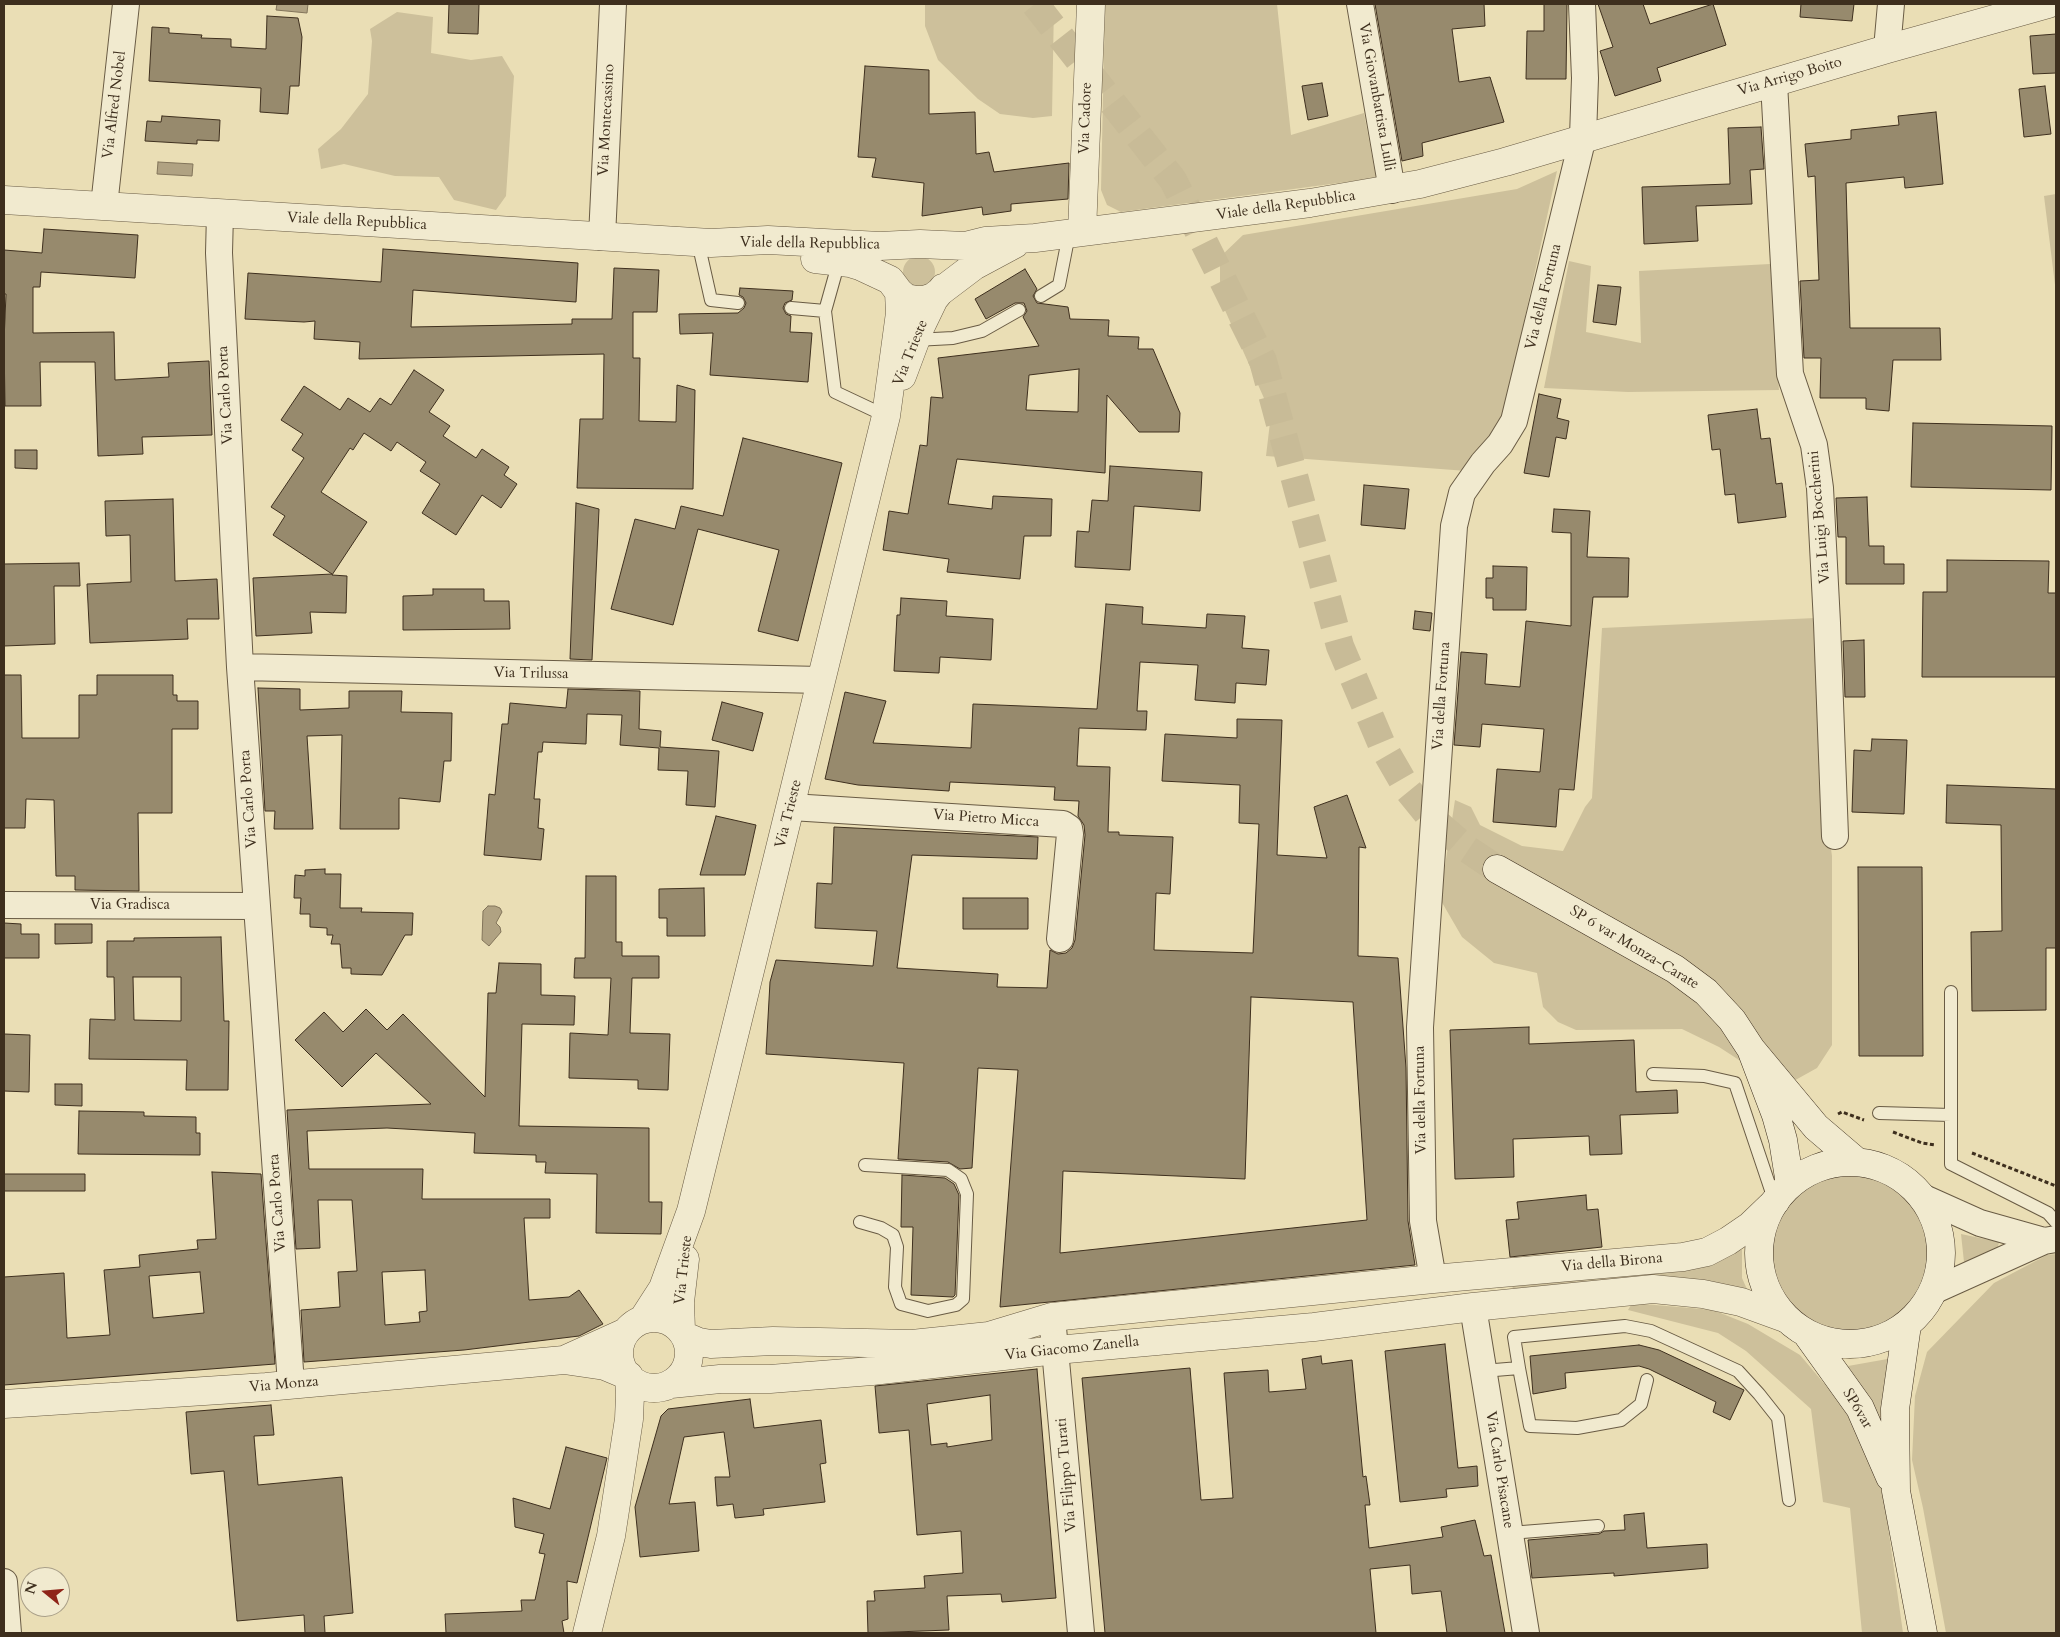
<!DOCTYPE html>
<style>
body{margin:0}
#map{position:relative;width:2060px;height:1637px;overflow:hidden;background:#eadeb5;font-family:Cardo,serif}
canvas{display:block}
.frame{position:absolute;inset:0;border:5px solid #3e2f1e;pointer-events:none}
.north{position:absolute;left:20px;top:1567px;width:50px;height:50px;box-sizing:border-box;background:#f1eacf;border:1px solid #a99f88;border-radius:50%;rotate:287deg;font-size:14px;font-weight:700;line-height:20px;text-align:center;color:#3e2f1e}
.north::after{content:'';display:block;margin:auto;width:18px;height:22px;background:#8f2418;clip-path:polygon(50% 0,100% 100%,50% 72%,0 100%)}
</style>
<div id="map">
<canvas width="2060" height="1637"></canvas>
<div class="frame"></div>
<div class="north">N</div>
</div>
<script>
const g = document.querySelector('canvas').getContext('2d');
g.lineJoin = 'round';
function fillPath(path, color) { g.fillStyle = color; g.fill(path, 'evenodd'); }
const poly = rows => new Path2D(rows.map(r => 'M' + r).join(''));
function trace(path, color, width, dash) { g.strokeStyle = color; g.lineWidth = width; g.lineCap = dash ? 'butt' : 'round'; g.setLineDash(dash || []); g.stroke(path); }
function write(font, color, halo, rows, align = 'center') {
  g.font = font + ' Cardo,serif'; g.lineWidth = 5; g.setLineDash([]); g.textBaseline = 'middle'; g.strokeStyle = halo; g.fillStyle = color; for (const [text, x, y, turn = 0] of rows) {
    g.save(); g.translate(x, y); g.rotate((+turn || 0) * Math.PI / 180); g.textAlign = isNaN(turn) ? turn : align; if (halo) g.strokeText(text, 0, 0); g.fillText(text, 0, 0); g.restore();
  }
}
fillPath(poly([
 [925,4,1054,4,1052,116,1033,118,1000,114,978,99,938,60,925,26],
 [1105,4,1277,4,1291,135,1364,113,1376,178,1121,212,1107,205,1101,190],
 [397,12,433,17,431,53,471,60,502,56,514,76,506,196,496,210,454,200,439,177,395,176,344,164,321,169,318,149,341,129,368,94,372,41,370,29],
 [1557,171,1502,422,1467,471,1266,456,1271,414,1220,299,1220,257,1243,235,1517,189],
 [2056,194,2056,293,2044,196],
 '903 272a16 16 0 1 1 32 0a16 16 0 1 1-32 0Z',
 [1569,261,1591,266,1586,332,1641,343,1639,271,1770,264,1779,390,1628,392,1544,388],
 [1815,618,1821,778,1832,856,1832,1045,1817,1068,1790,1083,1756,1071,1719,1047,1682,1029,1576,1030,1558,1022,1543,1007,1537,973,1494,963,1462,937,1440,899,1455,800,1471,807,1480,825,1522,846,1563,851,1585,807,1592,798,1602,628],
 '1770 1253a80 80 0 1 1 160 0a80 80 0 1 1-160 0Z',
 [1961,1234,1999,1242,1997,1252,1964,1262],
 [1737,1249,1742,1250,1742,1278,1750,1296,1514,1292,1511,1282],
 [2056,1254,2056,1633,1946,1633,1923,1508,1912,1460,1915,1396,1927,1352,1994,1283,2047,1255],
 [1632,1303,1713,1310,1748,1324,1800,1355,1844,1407,1870,1453,1884,1498,1903,1633,1862,1633,1850,1508,1823,1502,1811,1409,1746,1351,1718,1333,1628,1310],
 [1893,1358,1880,1421,1848,1366]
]), '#cdc09b');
const water = poly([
 [277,4,308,4,307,13,276,10,277,4],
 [158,162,193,164,192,176,157,174,158,162],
 [488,906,495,906,500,908,502,912,496,923,500,927,501,932,489,946,482,940,483,911,488,906]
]);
fillPath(water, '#b0a282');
trace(water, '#82745a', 1);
const building = poly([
 [449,4,479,4,478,34,448,33,449,4],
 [1375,4,1484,4,1485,26,1452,29,1459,82,1490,77,1504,122,1422,143,1423,156,1402,161,1375,4],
 [1544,4,1567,4,1566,79,1526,79,1527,31,1544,31,1544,4],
 [1598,4,1643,4,1650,24,1713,4,1726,45,1657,68,1661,81,1615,96,1600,51,1613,47,1598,4],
 [1801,4,1854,4,1852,21,1800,17,1801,4],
 [267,16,298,18,302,37,299,86,290,86,288,114,260,112,261,88,149,81,152,27,169,28,169,33,202,35,201,38,231,39,231,47,266,49,267,16],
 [2056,34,2056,73,2033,74,2030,36,2056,34],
 [865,66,929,70,929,114,975,112,976,154,989,152,994,172,1069,163,1068,199,1011,204,1011,211,983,215,982,207,922,216,924,183,872,177,876,158,858,157,865,66],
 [1322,83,1328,116,1308,120,1302,86,1322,83],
 [2045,86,2051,134,2024,137,2019,89,2045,86],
 [1936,112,1943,184,1905,188,1904,177,1846,183,1850,328,1940,328,1941,360,1893,360,1889,411,1866,409,1866,398,1820,398,1821,358,1804,358,1800,281,1819,280,1815,176,1808,177,1805,144,1851,139,1851,130,1899,125,1898,116,1936,112],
 [162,116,220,120,219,141,197,140,197,144,145,141,147,121,161,122,162,116],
 [1761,127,1764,169,1750,170,1752,204,1696,206,1698,241,1644,244,1642,187,1730,184,1728,128,1761,127],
 [44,229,138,235,135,278,41,272,40,287,33,287,33,333,114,332,115,380,169,377,168,363,209,361,212,435,142,437,143,454,98,456,95,362,40,362,41,406,5,406,4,341,6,294,4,294,4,250,42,253,44,229],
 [383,249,578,263,576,302,413,290,411,327,572,324,572,319,612,319,614,268,659,270,657,312,633,312,633,358,640,358,639,421,676,422,677,385,695,390,693,489,577,488,580,419,603,419,604,354,359,359,360,342,314,339,315,321,304,322,245,319,248,273,381,282,383,249],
 [1025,269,1037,289,1033,296,1037,303,1068,307,1070,319,1109,320,1108,336,1139,337,1138,349,1153,349,1180,413,1179,432,1139,432,1107,395,1105,473,957,459,948,504,992,509,993,496,1052,499,1051,536,1024,536,1020,579,947,572,949,559,883,550,889,511,908,514,920,445,927,446,931,397,943,398,938,358,1039,346,1023,317,1027,311,1024,303,1015,303,986,319,975,299,1025,269],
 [1079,369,1078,412,1026,410,1029,375,1079,369],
 [1598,285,1621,287,1616,325,1593,322,1598,285],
 [740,288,793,291,792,300,785,303,783,308,786,314,791,316,790,332,812,333,808,382,710,375,713,333,680,334,679,314,738,313,744,308,746,303,743,297,739,295,740,288],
 [414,370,444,390,429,412,450,426,443,436,476,458,482,449,509,467,504,475,517,484,501,508,482,495,456,535,422,513,440,484,420,471,426,462,397,442,391,451,364,433,353,450,350,448,321,492,367,522,332,575,347,576,346,613,310,612,312,633,256,636,253,578,332,574,273,535,285,516,271,507,304,458,292,450,303,434,281,420,304,386,340,410,348,398,370,412,380,398,391,405,414,370],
 [1539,394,1561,399,1557,418,1569,421,1566,439,1556,437,1549,477,1524,473,1539,394],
 [1757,409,1761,439,1770,438,1776,484,1782,483,1786,517,1738,523,1735,494,1725,495,1720,449,1712,450,1708,415,1757,409],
 [1913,423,2052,426,2051,490,1911,487,1913,423],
 [743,438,842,463,798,641,758,631,779,550,698,529,673,625,611,609,635,519,675,529,681,506,723,516,743,438],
 [15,450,37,450,37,469,15,468,15,450],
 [1110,466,1202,472,1200,511,1134,506,1130,570,1075,567,1077,531,1089,532,1092,500,1108,501,1110,466],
 [1364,485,1409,489,1405,529,1361,525,1364,485],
 [1867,497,1869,546,1884,546,1884,564,1904,564,1904,584,1846,584,1846,537,1838,537,1836,498,1867,497],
 [173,499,175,581,217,579,219,619,187,619,188,639,90,643,87,584,131,582,130,535,106,536,105,501,173,499],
 [576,503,599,509,592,660,570,659,576,503],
 [1554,509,1590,511,1587,557,1629,558,1628,597,1593,597,1574,790,1559,789,1556,827,1493,822,1497,769,1540,772,1544,729,1482,724,1480,747,1454,745,1461,652,1487,654,1485,684,1520,687,1526,621,1571,626,1571,533,1552,532,1554,509],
 [1947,560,2049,561,2048,593,2056,593,2056,677,1922,677,1923,592,1947,592,1947,560],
 [79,563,80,586,54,586,55,644,4,646,4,564,79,563],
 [1493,566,1527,567,1526,610,1493,610,1493,598,1486,598,1486,578,1493,578,1493,566],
 [433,589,484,589,484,601,509,601,510,629,403,630,403,596,433,595,433,589],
 [901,598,947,601,946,616,993,619,991,660,940,657,939,673,894,671,897,615,900,615,901,598],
 [1106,604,1143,607,1142,624,1206,628,1207,614,1245,616,1242,648,1269,650,1266,685,1236,683,1235,703,1195,700,1198,665,1140,662,1137,711,1147,711,1146,730,1079,728,1077,766,1110,767,1108,832,1119,832,1119,835,1173,837,1170,894,1156,893,1154,950,1253,953,1259,824,1239,823,1240,785,1162,781,1165,734,1237,738,1237,719,1282,720,1277,855,1327,858,1314,807,1347,795,1366,848,1359,847,1358,956,1398,958,1406,1068,1408,1221,1415,1265,1000,1307,1018,1070,978,1068,972,1168,960,1169,948,1162,898,1159,904,1063,766,1054,770,982,776,960,873,966,877,931,815,928,817,883,832,884,834,827,1038,837,1037,859,912,855,897,968,998,974,997,987,1047,988,1050,950,1058,954,1066,953,1072,948,1075,940,1085,835,1084,825,1078,816,1079,801,1054,800,1055,787,950,782,949,791,858,785,825,779,845,692,886,701,873,743,971,748,973,704,1097,709,1106,604],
 [1251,997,1353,1002,1367,1220,1060,1253,1063,1171,1245,1179,1251,997],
 [1415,611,1432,613,1430,631,1413,629,1415,611],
 [1864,640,1865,697,1845,697,1843,641,1864,640],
 [4,675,21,675,22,738,79,738,79,695,97,695,97,675,173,675,173,695,177,695,177,701,198,701,198,729,172,729,172,813,138,813,139,891,75,890,75,876,56,876,54,800,26,799,25,828,4,828,4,675],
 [258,688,300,689,300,710,349,708,349,691,402,691,401,712,452,713,451,761,444,761,440,802,399,798,399,829,340,829,342,735,307,736,313,829,274,829,275,811,265,811,258,688],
 [568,689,640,691,639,729,661,731,660,747,719,751,715,807,686,805,688,771,658,770,659,748,620,745,622,715,587,714,586,744,543,742,542,752,538,752,534,799,540,799,538,828,544,829,541,860,484,855,489,794,495,795,502,724,508,724,510,703,566,708,568,689],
 [722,702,763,713,753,751,712,740,722,702],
 [1872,739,1907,740,1904,814,1852,812,1854,750,1871,751,1872,739],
 [1947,785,2056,789,2056,948,2046,948,2046,1010,1972,1011,1971,932,2002,931,2001,825,1946,823,1947,785],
 [716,816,756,825,745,875,700,875,716,816],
 [1858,867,1922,867,1923,1056,1859,1056,1858,867],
 [325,869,325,874,341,874,340,908,362,908,361,912,413,913,412,935,405,935,382,975,351,974,351,968,342,968,340,944,331,944,333,935,327,935,327,928,310,927,310,914,300,914,301,898,294,898,295,875,305,876,305,870,325,869],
 [586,876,616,876,616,942,622,942,622,956,659,956,659,978,632,978,630,1033,670,1034,668,1090,638,1089,638,1080,569,1078,570,1033,608,1035,611,978,574,978,575,958,585,958,586,876],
 [704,888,705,936,667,936,667,918,659,918,659,889,704,888],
 [963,898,1028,898,1028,929,963,929,963,898],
 [4,923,21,924,21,934,39,934,39,958,4,958,4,923],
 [55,924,92,924,92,943,55,944,55,924],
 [221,937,224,1021,229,1021,228,1090,186,1090,187,1060,89,1059,90,1019,115,1020,114,977,107,977,107,941,134,941,134,938,221,937],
 [133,977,181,977,181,1021,134,1020,133,977],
 [499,963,541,964,541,995,575,996,574,1025,522,1024,519,1126,649,1128,649,1202,662,1202,661,1234,596,1233,597,1174,545,1173,546,1162,536,1162,536,1155,474,1153,475,1133,387,1128,307,1131,309,1169,423,1169,422,1199,550,1199,550,1218,524,1218,529,1300,569,1297,579,1290,603,1324,579,1336,464,1350,304,1362,301,1310,340,1307,338,1272,357,1271,352,1200,318,1200,320,1248,296,1249,287,1110,431,1104,376,1053,342,1087,295,1040,324,1012,343,1032,366,1009,387,1030,403,1014,485,1097,488,993,496,993,499,963],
 [425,1270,427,1311,419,1312,420,1322,385,1325,382,1272,425,1270],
 [1529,1027,1529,1044,1634,1040,1636,1092,1677,1090,1678,1113,1620,1115,1622,1154,1590,1155,1589,1136,1513,1139,1514,1177,1455,1179,1450,1030,1529,1027],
 [4,1034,30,1035,29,1092,4,1091,4,1034],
 [55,1084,82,1084,82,1106,55,1105,55,1084],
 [79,1111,144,1112,144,1116,196,1117,196,1133,200,1133,200,1155,78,1154,79,1111],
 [212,1172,261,1174,275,1364,4,1385,4,1277,64,1273,67,1338,110,1335,104,1270,140,1267,139,1255,198,1249,197,1240,216,1239,212,1172],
 [200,1272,204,1313,153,1318,149,1276,200,1272],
 [4,1174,85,1174,85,1191,4,1191,4,1174],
 [902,1175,945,1178,954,1184,959,1195,955,1295,953,1297,911,1295,913,1227,901,1227,902,1175],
 [1586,1195,1587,1210,1598,1209,1602,1247,1510,1257,1506,1220,1519,1219,1517,1202,1586,1195],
 [1445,1344,1458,1468,1477,1466,1478,1486,1446,1489,1447,1497,1400,1502,1385,1351,1445,1344],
 [1639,1345,1659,1350,1744,1390,1730,1420,1713,1412,1716,1402,1649,1369,1639,1366,1565,1373,1566,1388,1533,1394,1530,1356,1639,1345],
 [1321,1356,1322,1364,1352,1360,1363,1477,1366,1476,1370,1505,1365,1505,1369,1548,1443,1537,1441,1527,1475,1520,1484,1556,1491,1555,1505,1633,1447,1633,1441,1591,1412,1594,1410,1565,1370,1569,1376,1633,1105,1633,1082,1378,1190,1368,1201,1500,1233,1498,1224,1373,1268,1370,1269,1392,1306,1389,1302,1359,1321,1356],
 [1037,1369,1056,1598,1002,1602,1001,1594,947,1596,949,1630,868,1633,867,1601,875,1601,874,1591,925,1588,924,1576,963,1573,961,1531,917,1535,909,1430,879,1433,875,1386,1037,1369],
 [990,1395,992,1440,947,1447,947,1443,931,1445,927,1404,990,1395],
 [750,1399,754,1428,821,1420,826,1463,820,1464,825,1502,763,1509,764,1515,735,1518,733,1504,717,1506,715,1477,730,1477,724,1432,684,1437,669,1504,695,1502,699,1551,640,1557,635,1507,661,1416,668,1409,750,1399],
 [271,1405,274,1435,254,1436,258,1485,342,1477,353,1613,324,1616,325,1633,305,1633,304,1615,237,1621,224,1471,191,1474,186,1412,271,1405],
 [566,1447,607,1458,577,1583,567,1581,568,1619,562,1621,564,1633,446,1633,445,1614,522,1611,521,1600,535,1600,545,1554,539,1553,544,1534,515,1527,513,1498,550,1509,566,1447],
 [1644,1513,1647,1548,1707,1544,1708,1568,1614,1576,1614,1573,1532,1578,1528,1540,1599,1534,1604,1531,1625,1530,1624,1515,1644,1513]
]);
fillPath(building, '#978a6d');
trace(building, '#3e2f1e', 1);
trace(poly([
 [1035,4,1173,180,1263,361,1340,646,1382,745,1408,790,1430,817,1467,849,1497,869]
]), '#c8bb97', 28, [28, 14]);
const service = poly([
 [698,242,711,300,738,303],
 [1041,296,1059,285,1069,234],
 [791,308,825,311,835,392,886,416],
 [825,311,839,261],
 [915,340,953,338,982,331,1019,310],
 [1951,992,1951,1164,2048,1213,2056,1222],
 [1653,1074,1704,1076,1735,1083,1775,1202],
 [1879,1113,1951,1115],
 [860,1222,881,1228,893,1235,897,1247,895,1287,901,1304,928,1311,956,1305,963,1299,967,1194,961,1179,948,1170,865,1165],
 [1519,1368,1530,1426,1577,1428,1621,1420,1641,1404,1647,1380],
 [1483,1371,1519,1368,1514,1337,1625,1326,1651,1331,1738,1371,1759,1394,1778,1418,1789,1500],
 [1510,1533,1598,1526]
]);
const minor = poly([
 [1360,4,1392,190],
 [1887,49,1891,4],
 [1774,83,1790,374,1814,445,1820,488,1827,623,1835,836],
 [104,206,126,4],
 [220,213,219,253,240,667,291,1384],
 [602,237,613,4],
 [240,667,821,680],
 [791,807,1063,824,1069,828,1070,834,1060,939],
 [4,905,256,906],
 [1922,1197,1980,1223,2044,1241],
 [1433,1279,1423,1221,1420,1027,1454,526,1462,493,1483,463,1500,444,1514,421,1583,137,1585,78,1582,4],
 [1933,1291,2044,1241,2056,1239],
 [1473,1307,1526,1633],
 [1052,1317,1081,1633],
 [4,1582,8,1633]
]);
const tertiary = poly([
 [4,200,711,243,768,240,880,246,920,244,965,246,985,241,1035,238,1310,203,1420,184,1505,162,1887,49,2048,4],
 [1082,232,1091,4],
 [815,259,850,263,860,266,890,280,899,292,906,298,915,300,924,300,933,297,974,266,1015,244],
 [902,376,920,328,934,299,943,288],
 '619 1353a35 35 0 1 1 70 0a35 35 0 1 1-70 0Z',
 [643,1319,663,1288,691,1211,886,416,900,313,899,292],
 [681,1330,680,1302,685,1259],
 [685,1336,699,1342,711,1344,773,1341,912,1344,989,1336,1052,1317,1433,1279,1683,1257,1707,1252,1728,1241,1750,1226,1775,1202],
 [564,1360,626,1332],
 [671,1384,720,1379,770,1379,872,1371,1056,1350,1314,1327,1473,1307,1653,1289,1703,1294,1741,1302,1785,1318],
 [4,1404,266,1387,564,1360,605,1366,629,1376],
 [587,1633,611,1536,629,1419,630,1395,629,1376]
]);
const secondary = poly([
 [1497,869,1675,969,1706,992,1732,1020,1751,1049],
 '1759 1253a91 91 0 1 1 182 0a91 91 0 1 1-182 0Z',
 [1790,1184,1783,1140,1776,1115,1751,1049,1816,1127,1857,1162],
 [1907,1325,1895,1409,1896,1491,1923,1633],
 [1807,1334,1860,1408,1890,1477]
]);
trace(service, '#695b44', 14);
trace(minor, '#695b44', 28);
trace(tertiary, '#695b44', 29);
trace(secondary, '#3e2f1e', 29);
trace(poly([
 [1838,1114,1842,1112,1864,1120],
 [1893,1132,1922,1143,1935,1145],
 [1972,1153,2056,1186]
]), '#3e2f1e', 3, [4, 2.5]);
trace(service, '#f1eacf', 12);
trace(minor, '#f1eacf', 26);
trace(tertiary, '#f1eacf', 28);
trace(secondary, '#f1eacf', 28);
write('15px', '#3e2f1e', '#f1eacf', [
 ["Via Arrigo Boito",1790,77,-16],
 ["Via Giovanbattista Lulli",1376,97,80],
 ["Via Alfred Nobel",115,105,-83],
 ["Via Cadore",1086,118,-88],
 ["Via Montecassino",607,120,-87],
 ["Viale della Repubblica",1286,206,-8],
 ["Viale della Repubblica",357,222,3],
 ["Viale della Repubblica",810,244,1],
 ["Via della Fortuna",1544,297,-76],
 ["Via Trieste",911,353,-68],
 ["Via Carlo Porta",226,395,-93],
 ["Via Luigi Boccherini",1820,517,-95],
 ["Via Trilussa",531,674,1],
 ["Via della Fortuna",1442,696,-86],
 ["Via Carlo Porta",249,799,-94],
 ["Via Trieste",789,814,-76],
 ["Via Pietro Micca",986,819,4],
 ["Via Gradisca",130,906],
 ["SP 6 var Monza-Carate",1634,948,31],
 ["Via della Fortuna",1421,1100,-91],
 ["Via Carlo Porta",278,1203,-94],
 ["Via della Birona",1612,1263,-5],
 ["Via Trieste",684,1270,-84],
 ["Via Giacomo Zanella",1072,1349,-6],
 ["Via Monza",284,1385,-5],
 ["SP6var",1857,1409,59],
 ["Via Carlo Pisacane",1499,1470,81],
 ["Via Filippo Turati",1067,1475,-95]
]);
</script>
